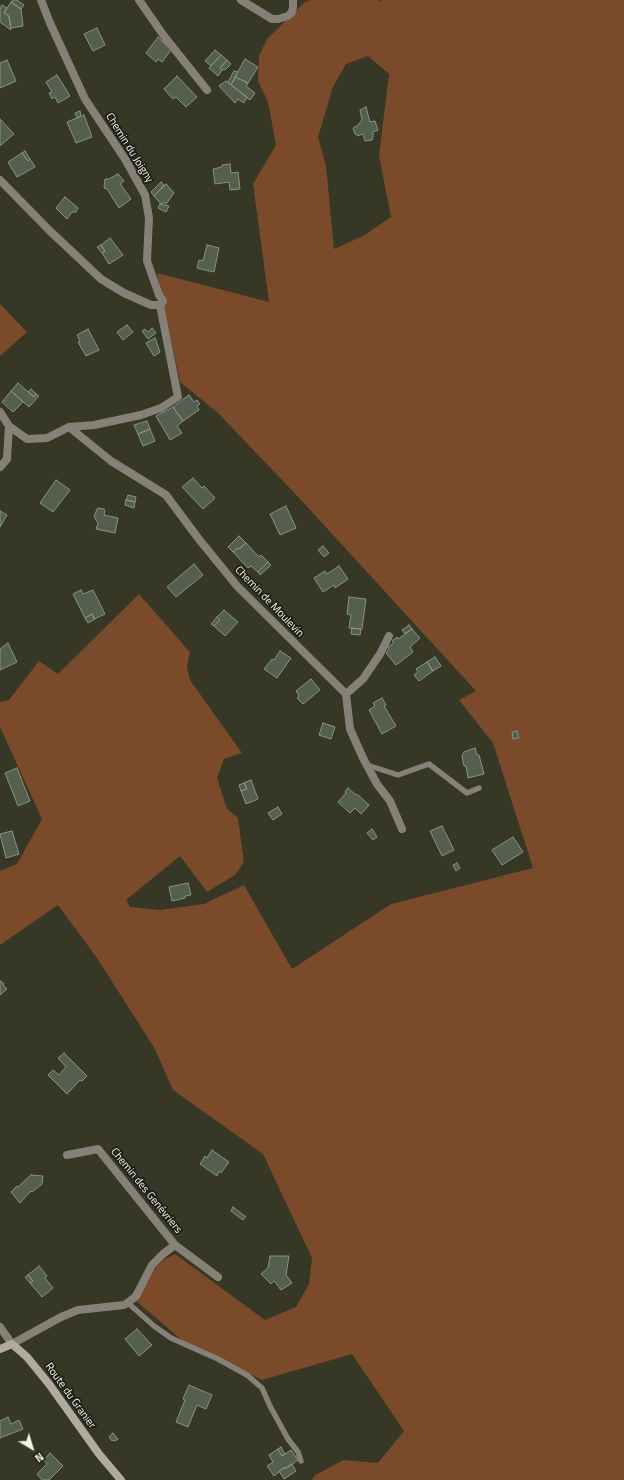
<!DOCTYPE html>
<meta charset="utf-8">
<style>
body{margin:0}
#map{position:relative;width:624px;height:1480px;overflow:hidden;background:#363725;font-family:"Titillium Web",sans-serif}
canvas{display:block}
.north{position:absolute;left:12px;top:1428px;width:40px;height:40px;-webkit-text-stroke:3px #1d1e16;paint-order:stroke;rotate:142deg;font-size:11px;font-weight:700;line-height:16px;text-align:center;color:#f4f4e9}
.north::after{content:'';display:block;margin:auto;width:14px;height:18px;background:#f4f4e9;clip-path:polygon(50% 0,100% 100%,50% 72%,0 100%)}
</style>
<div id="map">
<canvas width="624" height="1480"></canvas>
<div class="north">N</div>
</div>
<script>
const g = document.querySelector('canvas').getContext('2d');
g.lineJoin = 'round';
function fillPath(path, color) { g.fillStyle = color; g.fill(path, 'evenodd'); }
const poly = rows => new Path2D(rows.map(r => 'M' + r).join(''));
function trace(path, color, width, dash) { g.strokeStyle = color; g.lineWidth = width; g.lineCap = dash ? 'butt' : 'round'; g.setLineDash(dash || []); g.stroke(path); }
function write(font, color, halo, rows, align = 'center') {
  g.font = font + ' "Titillium Web",sans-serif'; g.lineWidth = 3.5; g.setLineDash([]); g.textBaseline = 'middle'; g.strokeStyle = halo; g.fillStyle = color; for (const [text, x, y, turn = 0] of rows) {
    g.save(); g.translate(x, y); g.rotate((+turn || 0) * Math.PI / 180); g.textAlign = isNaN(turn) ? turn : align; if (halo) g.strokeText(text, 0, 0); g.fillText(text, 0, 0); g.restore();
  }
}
fillPath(poly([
 [310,0,377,0,380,1,381,0,624,0,624,1480,312,1480,315,1475,344,1460,378,1463,404,1431,352,1354,262,1380,183,1341,136,1301,156,1267,165,1259,175,1254,265,1320,296,1307,309,1284,312,1258,263,1154,173,1090,155,1049,97,958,58,905,0,945,0,871,17,864,42,819,0,727,0,702,9,700,39,661,58,674,139,594,190,652,187,667,190,680,242,753,224,759,217,778,227,809,238,818,244,862,235,875,207,892,180,856,126,900,130,907,160,910,204,904,244,885,292,969,391,904,533,868,493,743,459,700,476,691,301,500,218,413,180,382,157,273,269,302,253,184,276,145,268,102,258,81,259,56,267,39,305,2],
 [368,56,389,74,379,156,391,217,363,236,334,249,326,166,318,137,333,87,346,64],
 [0,304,27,332,0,356]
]), '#7a4a2a');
const building = poly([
 [13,0,17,0,24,5,21,9,11,2,13,0],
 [11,2,21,9,23,26,11,28,9,16,4,13,11,2],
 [2,5,7,8,4,13,9,16,11,30,0,22,0,9,2,5],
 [97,28,105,45,93,51,84,34,97,28],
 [158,37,171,50,162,62,158,59,156,62,146,53,158,37],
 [215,50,221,55,211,66,205,61,215,50],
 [221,55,227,60,220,68,222,70,218,76,209,68,221,55],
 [245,59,258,67,248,83,235,77,245,59],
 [7,60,16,81,0,88,0,63,7,60],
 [227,60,231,64,225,70,224,69,222,70,220,68,227,60],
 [234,71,238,72,231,85,228,82,234,71],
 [57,75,70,96,58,103,55,97,52,99,49,93,52,92,46,82,57,75],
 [177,76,197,97,186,107,176,97,173,99,164,89,177,76],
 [235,77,248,83,246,86,255,93,250,100,231,85,235,77],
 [226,81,247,97,244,103,238,99,235,103,219,86,226,81],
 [366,107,370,122,375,121,378,130,373,132,373,137,372,140,365,141,363,134,358,136,355,134,353,128,357,126,362,120,360,110,366,107],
 [80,111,81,116,77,118,75,113,80,111],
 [84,115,92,137,76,143,67,122,84,115],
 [0,119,14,134,1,145,0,145,0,119],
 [25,151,30,159,28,161,22,153,25,151],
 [22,153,28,161,30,159,35,167,17,177,8,162,22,153],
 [230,164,231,173,238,172,240,189,230,190,229,182,215,184,213,169,222,167,222,165,230,164],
 [118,174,124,181,121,183,121,185,131,199,119,208,107,189,104,188,105,179,109,179,118,174],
 [161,182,164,185,154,196,151,192,161,182],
 [166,184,174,193,166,204,164,202,161,204,154,196,166,184],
 [65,197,78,208,76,212,72,212,67,219,56,208,65,197],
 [160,204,169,206,166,212,158,208,160,204],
 [110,238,123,255,109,264,102,253,105,251,101,245,110,238],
 [101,245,105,251,102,253,97,247,101,245],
 [207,245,219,248,214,272,197,268,199,260,203,261,207,245],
 [127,325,133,332,123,340,117,332,127,325],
 [152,328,156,333,148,339,142,331,145,329,148,332,152,328],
 [88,329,99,350,86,356,78,342,80,341,77,335,88,329],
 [155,338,160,352,154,356,146,343,155,338],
 [18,383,34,397,36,394,39,396,29,407,11,391,18,383],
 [31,389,36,394,34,397,28,392,31,389],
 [11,391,23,402,13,412,2,402,11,391],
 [189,395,194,402,197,400,200,404,197,406,199,410,183,421,173,407,189,395],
 [173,407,183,421,177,426,182,433,170,440,156,416,173,407],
 [147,421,150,429,138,434,134,425,147,421],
 [150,429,155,441,143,446,138,434,150,429],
 [193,478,202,488,204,486,215,498,203,509,182,487,193,478],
 [56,480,70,490,53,512,40,503,56,480],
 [128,495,136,497,135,502,126,500,128,495],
 [126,500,135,502,134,508,125,505,126,500],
 [286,506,296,528,280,535,270,514,286,506],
 [99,508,104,509,105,511,104,515,118,518,115,533,96,529,98,523,94,517,97,509,99,508],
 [0,511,7,515,0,527,0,511],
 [239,536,246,543,239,549,238,548,233,552,228,547,239,536],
 [246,543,259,557,261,555,268,562,258,572,251,566,248,568,233,552,238,548,239,549,246,543],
 [323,546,329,553,324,557,318,550,323,546],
 [268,562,271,565,260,575,258,572,268,562],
 [194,564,203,575,176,597,167,587,194,564],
 [339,566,348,579,335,588,334,585,323,592,314,578,325,571,327,574,339,566],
 [81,590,83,594,93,590,105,614,94,619,92,614,85,618,73,594,81,590],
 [349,597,366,599,362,629,349,628,351,615,347,614,349,597],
 [224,610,238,622,225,636,214,626,220,620,217,617,224,610],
 [92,614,95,619,88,623,85,618,92,614],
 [217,617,220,620,214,626,211,624,217,617],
 [409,625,412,629,405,634,402,630,409,625],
 [352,628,361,629,360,635,351,634,352,628],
 [412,629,420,638,410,647,413,652,396,665,386,653,389,649,388,647,394,643,392,641,397,637,398,639,412,629],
 [8,643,17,662,0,670,0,649,8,643],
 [280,651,291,658,277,678,264,669,272,659,274,660,280,651],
 [435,657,441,666,433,671,427,662,435,657],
 [427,662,433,671,419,681,414,675,418,672,416,669,427,662],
 [311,679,320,690,303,704,297,698,299,696,296,691,311,679],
 [382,698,386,705,384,706,396,726,382,734,369,710,375,706,373,703,382,698],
 [323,723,335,727,331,739,319,735,323,723],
 [517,731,519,738,513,739,512,732,517,731],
 [475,748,477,755,479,755,484,774,468,778,466,766,464,766,462,756,464,752,475,748],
 [17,768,30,801,18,806,5,773,17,768],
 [251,780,258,799,246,804,241,791,247,789,244,783,251,780],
 [244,783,247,789,241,791,239,785,244,783],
 [348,788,356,795,357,794,369,805,361,814,355,808,350,813,338,802,346,793,345,792,348,788],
 [278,807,282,814,273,820,268,813,278,807],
 [442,826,454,850,442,856,430,831,442,826],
 [372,829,377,837,373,840,367,833,372,829],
 [12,831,19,854,6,858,0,834,12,831],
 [513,837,523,852,502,865,492,850,513,837],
 [457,863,460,868,456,871,453,865,457,863],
 [188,883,191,895,185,896,185,898,172,901,169,887,188,883],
 [0,981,1,981,4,984,3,985,7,989,0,995,0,981],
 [64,1053,87,1076,82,1081,80,1080,67,1094,48,1075,53,1070,59,1075,66,1067,58,1058,64,1053],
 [212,1150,229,1162,221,1173,219,1171,217,1176,200,1164,205,1156,207,1158,212,1150],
 [31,1175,43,1176,42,1184,32,1192,31,1191,20,1203,11,1192,17,1186,18,1187,31,1175],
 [233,1207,246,1217,243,1220,231,1211,233,1207],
 [270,1256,289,1256,286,1275,292,1283,281,1290,274,1281,271,1284,261,1274,268,1268,270,1256],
 [39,1266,47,1276,45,1278,53,1288,42,1297,30,1283,33,1281,28,1275,39,1266],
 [28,1275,33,1281,30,1283,25,1277,28,1275],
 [137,1329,152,1345,139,1356,125,1339,137,1329],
 [189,1385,212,1395,206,1409,197,1405,188,1427,176,1422,185,1400,183,1399,189,1385],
 [8,1417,11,1424,19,1420,23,1429,0,1438,0,1421,8,1417],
 [113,1433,118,1439,115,1441,114,1440,112,1441,109,1437,113,1433],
 [281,1447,285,1454,282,1456,278,1449,281,1447],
 [278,1449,282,1456,291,1450,298,1460,286,1469,285,1467,274,1476,267,1466,273,1462,269,1455,278,1449],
 [50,1453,63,1466,49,1480,42,1480,37,1474,47,1464,44,1460,50,1453],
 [292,1464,296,1471,284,1479,279,1471,292,1464]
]);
fillPath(building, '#545f4f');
trace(building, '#889483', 1);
trace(poly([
 [367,765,398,775,429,764,467,793,479,788],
 [128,1303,154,1326,171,1338,218,1359,247,1375,262,1388,270,1406,288,1439,298,1452,301,1461]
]), '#858078', 5.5);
trace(poly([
 [139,0,164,36,207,90],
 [0,180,50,231,101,279,124,293,151,305,160,305],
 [0,412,9,426,27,439,47,438,69,427,94,425,141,415,161,408,178,397,160,305,163,301,159,295,147,261,149,218,145,195,125,159,85,99,50,23,41,0],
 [69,427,111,461,166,495,198,538,237,586,346,694,350,729,363,758,377,784,390,801,402,829],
 [0,467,7,459,9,426],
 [346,694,363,679,380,654,389,636],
 [67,1155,98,1149,175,1245,218,1277],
 [12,1344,61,1317,78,1310,124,1305,130,1301,136,1296,152,1265,163,1254,175,1245]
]), '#858078', 8);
trace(poly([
 [241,0,272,19,278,19,288,16,292,12,293,7,293,0],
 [0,1327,12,1344]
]), '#858078', 8);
trace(poly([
 [0,1349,12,1344,27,1357,49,1384,99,1454,121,1480]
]), '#b1aa9d', 8);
write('11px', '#f4f4e9', '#1d1e16', [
 ["Chemin du Joigny",129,148,58],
 ["Chemin de Moulevin",269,602,46],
 ["Chemin des Genévriers",146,1191,51],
 ["Route du Granier",70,1396,54]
]);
</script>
